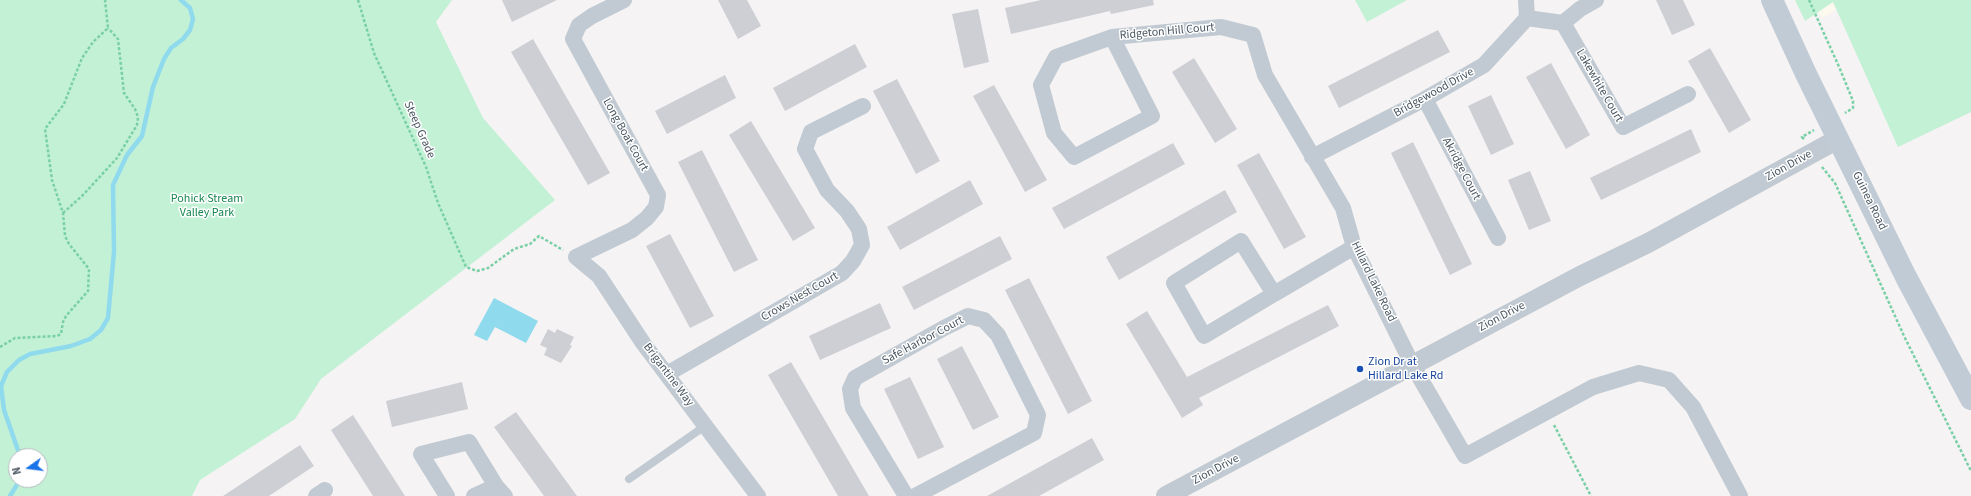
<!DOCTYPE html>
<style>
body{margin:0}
#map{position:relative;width:1971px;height:496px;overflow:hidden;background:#f5f3f3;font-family:"Source Sans 3",sans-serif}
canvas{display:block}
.north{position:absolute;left:8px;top:448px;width:40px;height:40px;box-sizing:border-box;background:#fff;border:1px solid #b7bbc0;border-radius:50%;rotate:256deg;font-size:11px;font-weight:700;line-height:16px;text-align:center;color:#4a5661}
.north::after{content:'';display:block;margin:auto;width:14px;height:18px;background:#1a73e8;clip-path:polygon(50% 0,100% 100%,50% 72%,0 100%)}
</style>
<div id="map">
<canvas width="1971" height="496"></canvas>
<div class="north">N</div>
</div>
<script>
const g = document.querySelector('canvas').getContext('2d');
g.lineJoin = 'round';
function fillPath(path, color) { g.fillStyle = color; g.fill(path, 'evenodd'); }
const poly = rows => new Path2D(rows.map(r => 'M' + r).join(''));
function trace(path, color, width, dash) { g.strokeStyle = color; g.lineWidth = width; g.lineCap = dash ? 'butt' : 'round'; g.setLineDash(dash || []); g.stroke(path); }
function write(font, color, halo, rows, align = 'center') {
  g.font = font + ' "Source Sans 3",sans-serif'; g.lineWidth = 3; g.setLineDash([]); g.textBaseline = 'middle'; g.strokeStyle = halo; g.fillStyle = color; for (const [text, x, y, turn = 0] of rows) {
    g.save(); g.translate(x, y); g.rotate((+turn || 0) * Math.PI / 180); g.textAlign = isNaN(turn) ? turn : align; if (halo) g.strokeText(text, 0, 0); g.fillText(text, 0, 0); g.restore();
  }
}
fillPath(poly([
 [1814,0,1850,0,1822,19]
]), '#fdf9ef');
fillPath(poly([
 [0,0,452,0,436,22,483,118,555,200,321,379,295,419,200,480,192,496,0,496],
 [16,456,40,456,40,480,16,480],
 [1355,0,1407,0,1367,22],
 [1795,0,1971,0,1971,112,1898,147,1833,2,1805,21]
]), '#c3f1d5');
fillPath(poly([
 [494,298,538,321,526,343,495,327,487,341,474,335]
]), '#90daee');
trace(poly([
 [20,456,4,410,1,386,7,372,19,360,30,354,71,346,90,339,101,330,108,318,114,252,113,185,127,155,142,136,153,87,164,59,171,48,183,39,190,30,193,19,190,8,181,0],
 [10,496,20,480]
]), '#90daee', 4.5);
fillPath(poly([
 [502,0,557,0,512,22],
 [718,0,747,0,761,26,738,39],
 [1041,0,1153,0,1154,5,1111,14,1110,11,1011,34,1005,8],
 [1656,0,1683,0,1695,25,1672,35],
 [978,9,989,62,964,68,952,14],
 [1438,30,1450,52,1339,108,1328,86],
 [533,39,610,173,588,185,511,52],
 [855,44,867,67,785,111,773,88],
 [1710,48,1751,120,1729,133,1688,61],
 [1194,58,1237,129,1215,143,1172,72],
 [1551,63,1590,135,1566,149,1526,77],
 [725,75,736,98,667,134,655,111],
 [897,79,940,161,916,174,873,91],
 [994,85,1047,180,1025,192,973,96],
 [1491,95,1514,144,1491,155,1468,106],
 [751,121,815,228,793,241,729,135],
 [1691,129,1701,152,1601,200,1590,178],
 [1413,142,1472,264,1450,275,1391,153],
 [1173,143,1185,164,1064,229,1052,208],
 [702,150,758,260,734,272,678,162],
 [1259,153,1306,237,1284,249,1237,165],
 [1530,171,1551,221,1529,230,1508,180],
 [970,180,983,204,900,250,887,227],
 [1225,190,1237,212,1119,280,1106,257],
 [670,234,714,316,690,328,646,246],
 [1000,236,1012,259,914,310,902,287],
 [1029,278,1092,401,1068,414,1005,290],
 [880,303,891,328,820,360,809,336],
 [1328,305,1339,326,1199,398,1203,405,1182,418,1126,324,1147,311,1187,377],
 [548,329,555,333,557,329,574,337,570,345,572,346,561,363,544,355,547,348,540,345],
 [962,346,999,417,973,430,937,359],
 [791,362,869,496,838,496,768,375],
 [910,377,944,447,918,459,884,389],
 [462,382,468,409,392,427,386,401],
 [516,412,577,496,544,496,494,427],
 [353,415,405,496,373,496,331,430],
 [1092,438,1104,460,1039,496,987,496],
 [300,445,314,466,269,496,223,496]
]), '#cdcfd5');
trace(poly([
 [358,0,374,53,426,167,438,203,466,267,477,271,488,268,514,249,530,244,539,236,563,250],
 [1809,0,1840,69,1853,101,1853,108,1845,113],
 [1804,139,1802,137,1814,130],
 [1822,167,1835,183,1904,336,1971,471],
 [63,213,83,195,117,158,137,125,138,117,135,109,124,93,118,39,108,28],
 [0,347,15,338,57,336,61,334,63,322,66,316,88,291,89,269,69,244,65,236,63,213,52,180,45,129,64,104,82,58,93,42,108,28,105,0],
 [1554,425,1591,496]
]), '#7ad0a6', 2.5, [3, 2]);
trace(poly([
 [629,479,705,426]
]), '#c1cad2', 8);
trace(poly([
 [624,0,592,16,579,25,573,39,658,195,656,207,647,218,632,230,576,257,599,276,643,343,758,496],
 [1527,18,1563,23,1580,9,1596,0],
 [1563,23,1623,127,1688,94],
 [1112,37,1221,27,1253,35,1265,75,1343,208,1354,247,1413,366,1465,456,1593,387,1639,373,1669,380,1693,407,1740,496],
 [1112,37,1152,116,1074,157,1054,133,1041,85,1056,57,1112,37],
 [1425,99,1498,238],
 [1312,157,1425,99,1484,65,1527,18,1526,0],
 [1241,241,1274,294,1204,336,1174,283,1241,241],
 [1274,294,1354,247],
 [667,374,842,273,853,261,862,245,859,229,847,211,827,190,805,149,811,132,863,106],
 [316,496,325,490],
 [447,496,421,454,469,442,496,486,505,496],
 [474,496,496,486],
 [906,496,853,408,850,389,855,378,944,328,968,316,984,320,998,335,1038,415,1034,433,915,496]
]), '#c1cad2', 16);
trace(poly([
 [1166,496,1580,276,1648,243,1838,139]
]), '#c1cad2', 20);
trace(poly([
 [1772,0,1806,74,1906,277,1971,399]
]), '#c1cbd6', 22);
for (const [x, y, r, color] of [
 [1360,369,4,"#1a4fb4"]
]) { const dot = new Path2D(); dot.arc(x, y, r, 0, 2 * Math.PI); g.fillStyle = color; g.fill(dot); trace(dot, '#fff', 1.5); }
write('12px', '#4a5661', '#fff', [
 ["Ridgeton Hill Court",1167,32,-5],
 ["Lakewhite Court",1599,86,60],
 ["Bridgewood Drive",1434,93,-29],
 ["Steep Grade",419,130,66],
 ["Long Boat Court",625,135,61],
 ["Zion Drive",1789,166,-29],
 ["Akridge Court",1461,169,62],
 ["Guinea Road",1869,201,64],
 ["Hillard Lake Road",1373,282,64],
 ["Crows Nest Court",800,297,-30],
 ["Zion Drive",1502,317,-28],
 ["Safe Harbor Court",923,341,-28],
 ["Brigantine Way",668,375,53],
 ["Zion Drive",1216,470,-28]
]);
write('12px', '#17864f', '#fff', [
 ["Pohick Stream",207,199],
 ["Valley Park",207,213]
]);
write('12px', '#164399', '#fff', [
 ["Zion Dr at",1368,362],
 ["Hillard Lake Rd",1368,376]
], 'left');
</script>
